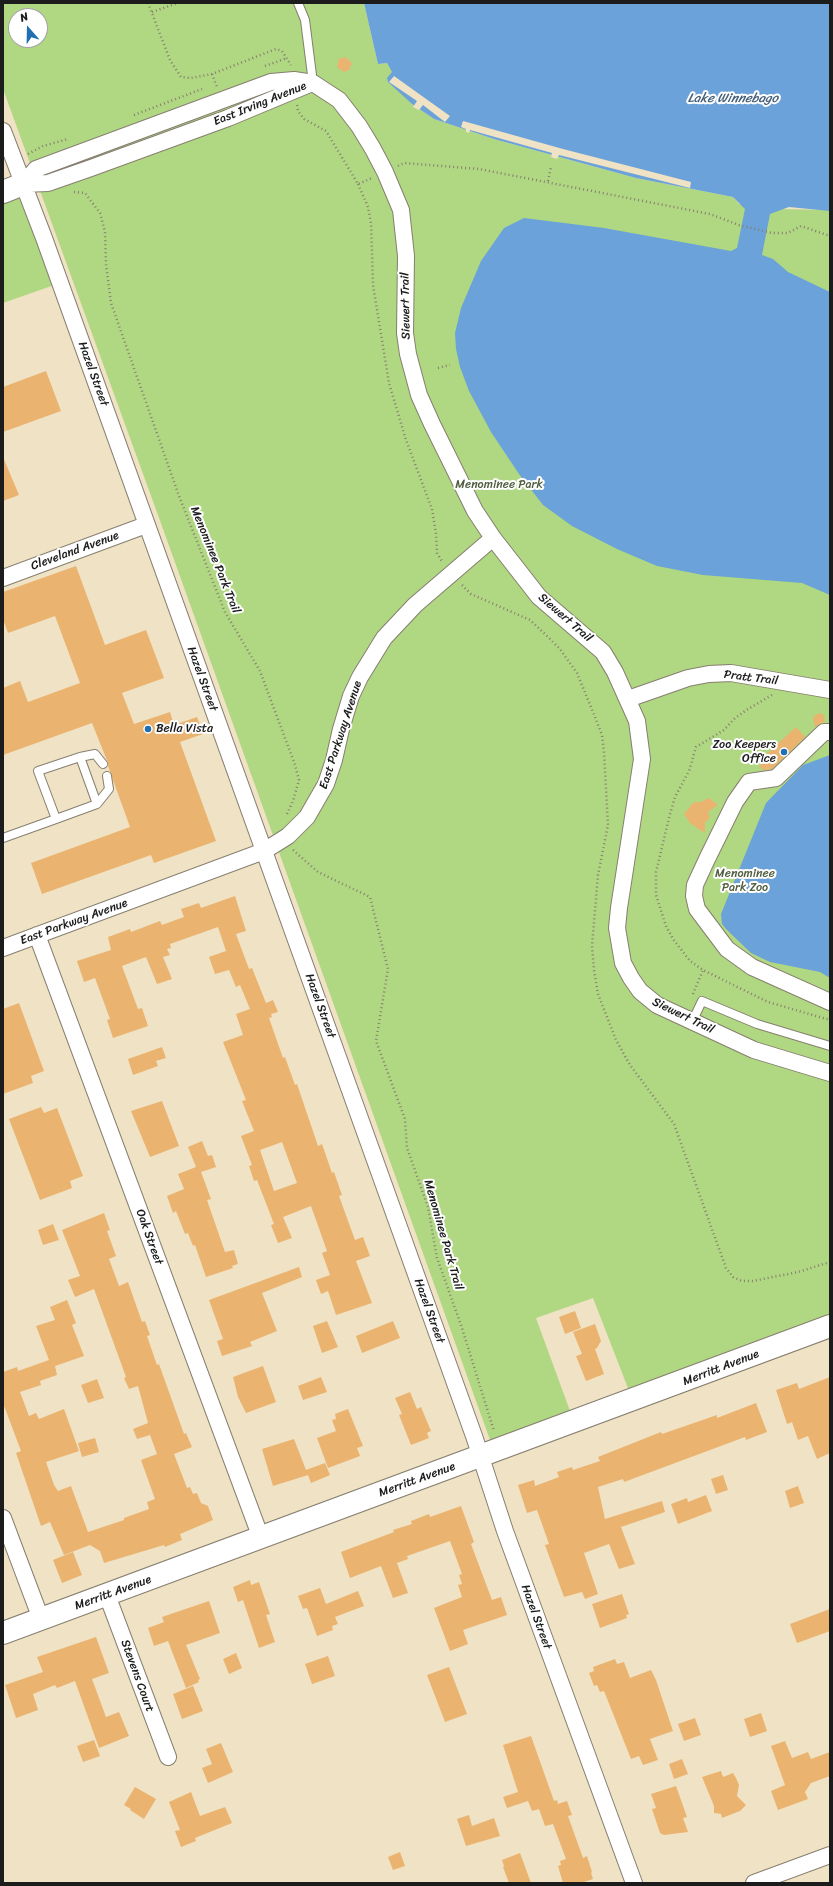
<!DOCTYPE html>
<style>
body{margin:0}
#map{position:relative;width:833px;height:1886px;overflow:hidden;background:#f0e2c4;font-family:Sriracha,sans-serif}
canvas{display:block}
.frame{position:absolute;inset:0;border:4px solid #1c1c1c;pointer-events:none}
.north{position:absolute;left:8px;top:8px;width:40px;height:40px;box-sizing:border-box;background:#fff;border:1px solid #a4a4a4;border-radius:50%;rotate:340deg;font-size:11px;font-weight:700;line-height:16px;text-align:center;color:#1c1c1c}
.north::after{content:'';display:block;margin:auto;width:14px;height:18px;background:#1f6fb2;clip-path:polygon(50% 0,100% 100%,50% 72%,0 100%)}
</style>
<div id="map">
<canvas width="833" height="1886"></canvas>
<div class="frame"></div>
<div class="north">N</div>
</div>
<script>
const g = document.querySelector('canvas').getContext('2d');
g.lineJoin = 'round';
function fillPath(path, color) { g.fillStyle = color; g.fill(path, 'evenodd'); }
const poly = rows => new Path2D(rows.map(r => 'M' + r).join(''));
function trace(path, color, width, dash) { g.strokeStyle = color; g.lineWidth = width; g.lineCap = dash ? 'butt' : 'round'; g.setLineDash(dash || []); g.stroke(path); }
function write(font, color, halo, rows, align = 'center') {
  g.font = font + ' Sriracha,sans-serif'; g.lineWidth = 4; g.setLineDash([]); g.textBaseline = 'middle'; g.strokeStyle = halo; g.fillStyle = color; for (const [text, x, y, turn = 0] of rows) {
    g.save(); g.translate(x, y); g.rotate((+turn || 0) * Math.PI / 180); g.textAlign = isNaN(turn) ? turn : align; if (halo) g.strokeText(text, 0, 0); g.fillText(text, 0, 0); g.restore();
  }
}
fillPath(poly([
 [3,3,364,3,378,64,387,63,412,104,434,119,494,139,636,178,733,197,739,204,781,209,830,210,830,1320,633,1401,593,1298,536,1318,574,1422,494,1451,158,515,3,89],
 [16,16,40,16,40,40,16,40],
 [23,184,60,283,3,303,3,192]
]), '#b0d781');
fillPath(poly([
 [364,3,830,3,830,211,789,207,770,214,762,255,773,259,788,272,830,292,830,595,802,583,703,575,657,566,617,549,572,526,543,505,519,474,491,432,469,391,460,367,456,349,455,333,461,308,481,261,504,228,524,218,604,228,731,251,737,248,745,209,733,197,636,178,494,139,434,119,412,104,388,82,387,78,392,72,387,63,378,64],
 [830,755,830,978,820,972,770,962,751,953,726,929,722,924,721,914,766,803,803,765]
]), '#6aa2d9');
fillPath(poly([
 [394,76,450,116,445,122,423,105,419,110,413,107,417,101,389,82],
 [463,121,563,149,691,182,690,188,559,155,557,159,551,157,552,153,470,130,469,133,466,132,466,129,461,127]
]), '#f0e2c4');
fillPath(poly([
 [345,57,352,63,349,70,344,72,337,67,339,59],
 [46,371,61,411,3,432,3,387],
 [3,457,19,495,3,501],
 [76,566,105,645,146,630,164,678,122,693,134,724,170,712,174,725,197,717,203,734,180,742,216,841,154,863,151,855,42,894,31,863,130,827,108,766,108,763,92,723,3,755,3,688,20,681,28,702,80,683,55,616,8,633,3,619,3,592],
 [819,713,824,715,825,721,815,727,813,717],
 [796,727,805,737,772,769,763,770,759,766,762,764,759,761],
 [709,798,718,805,708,812,710,818,705,822,705,833,690,823,684,814,694,802,701,802],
 [235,896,246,931,236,934,249,969,252,968,266,1003,273,1000,278,1012,271,1014,272,1017,269,1018,283,1058,285,1057,295,1085,297,1084,318,1146,322,1144,332,1173,334,1172,342,1195,339,1196,355,1240,363,1237,370,1256,356,1261,372,1303,336,1315,328,1291,321,1294,316,1280,330,1275,322,1253,327,1251,311,1206,283,1217,292,1238,278,1243,271,1225,274,1224,257,1180,254,1181,249,1166,252,1165,241,1136,254,1131,242,1101,246,1100,223,1042,243,1035,236,1014,250,1009,240,985,236,987,229,970,215,974,209,957,226,951,218,927,170,944,171,948,167,949,170,955,163,957,172,979,157,984,146,957,122,966,138,1009,142,1008,148,1026,113,1038,107,1020,110,1019,95,978,84,982,77,961,111,950,108,937,130,929,131,932,160,921,162,925,184,917,181,909,199,903,201,908],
 [282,1142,297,1183,274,1191,260,1150],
 [19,1003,44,1071,31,1076,33,1083,3,1094,3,1009],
 [162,1047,166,1058,156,1061,158,1066,133,1075,128,1059],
 [162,1101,179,1146,150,1157,131,1111],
 [41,1107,44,1113,57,1108,83,1176,70,1181,72,1188,40,1200,9,1119],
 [202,1141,208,1156,212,1155,216,1167,201,1172,211,1199,207,1200,225,1252,234,1250,238,1264,232,1266,233,1268,206,1277,195,1245,193,1246,188,1233,185,1234,176,1211,173,1213,167,1196,184,1189,178,1174,196,1167,188,1147],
 [104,1213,110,1230,107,1231,116,1256,109,1259,119,1286,128,1282,142,1322,145,1321,150,1335,147,1336,157,1365,159,1364,184,1434,186,1433,192,1447,174,1454,187,1488,190,1487,193,1494,197,1493,201,1503,208,1506,213,1520,180,1534,182,1540,165,1547,164,1545,104,1563,100,1551,90,1545,64,1555,50,1522,41,1526,16,1453,21,1451,3,1403,3,1372,17,1367,18,1371,49,1360,36,1326,55,1320,50,1307,67,1300,76,1323,72,1325,84,1356,55,1366,57,1375,40,1381,41,1385,20,1392,29,1416,36,1413,39,1419,64,1409,79,1451,46,1462,54,1485,58,1491,71,1486,88,1532,124,1520,124,1518,149,1509,147,1502,155,1499,141,1460,157,1454,150,1435,137,1439,133,1429,148,1423,138,1386,129,1389,124,1378,126,1377,94,1289,75,1297,68,1280,80,1276,62,1230],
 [53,1224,59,1240,43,1245,38,1230],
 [299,1267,302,1277,262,1293,277,1331,250,1342,252,1346,222,1356,217,1341,223,1339,209,1300],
 [575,1311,581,1328,565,1334,559,1317],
 [327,1321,338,1347,322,1353,313,1326],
 [393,1321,400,1338,362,1353,356,1336],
 [595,1324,601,1341,597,1348,595,1349,604,1374,586,1381,576,1356,582,1354,573,1332],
 [263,1366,276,1402,246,1413,238,1397,233,1377],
 [321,1377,327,1392,303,1400,298,1386],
 [830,1377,830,1453,817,1459,808,1436,798,1440,792,1422,787,1424,776,1390,797,1383,799,1389],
 [97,1379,104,1398,88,1403,81,1385],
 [410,1392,417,1409,421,1407,431,1431,427,1433,429,1438,411,1445,399,1415,402,1414,395,1398],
 [756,1403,767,1432,746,1440,745,1437,624,1482,623,1479,598,1487,605,1519,662,1501,665,1512,621,1527,635,1564,619,1569,609,1544,584,1553,598,1594,585,1599,582,1592,564,1597,545,1545,549,1544,537,1510,527,1513,518,1485,534,1480,535,1486,559,1477,557,1472,572,1467,573,1470,600,1461,598,1457,661,1432,662,1434,717,1415,717,1418],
 [348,1409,363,1446,357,1448,360,1456,328,1468,317,1438,336,1431,332,1420,336,1419,335,1414],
 [95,1438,99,1452,82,1457,78,1443],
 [294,1439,306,1470,325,1463,330,1475,311,1483,308,1475,273,1486,262,1449],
 [723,1475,728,1490,716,1494,711,1479],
 [798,1486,804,1503,790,1508,785,1491],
 [706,1495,712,1511,678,1524,671,1504,687,1498,688,1502],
 [461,1506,474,1542,471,1544,492,1600,501,1597,507,1615,463,1630,468,1644,450,1651,434,1608,462,1597,458,1585,462,1584,459,1575,462,1574,450,1541,407,1556,408,1559,397,1563,408,1593,393,1598,381,1566,350,1578,341,1552,394,1532,393,1530,412,1524,411,1521,429,1514,430,1517],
 [73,1552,82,1575,62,1583,53,1560],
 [250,1580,251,1585,259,1582,270,1614,266,1615,275,1642,259,1648,243,1600,238,1602,233,1587],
 [320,1588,326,1604,358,1591,364,1606,335,1617,338,1624,332,1626,333,1630,317,1636,307,1608,303,1609,298,1596],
 [622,1594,629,1614,626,1615,627,1618,600,1628,592,1604],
 [209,1601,220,1633,186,1645,200,1679,198,1680,199,1682,186,1688,168,1641,154,1646,148,1628,164,1622,162,1617],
 [830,1609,830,1631,797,1643,790,1624],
 [96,1637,109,1673,92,1679,106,1717,119,1712,129,1736,99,1748,75,1681,57,1688,55,1685,33,1694,38,1710,16,1718,5,1685,43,1672,37,1657],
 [236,1653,242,1668,229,1674,223,1659],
 [328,1656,335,1676,312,1684,305,1664],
 [615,1659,617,1664,624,1662,630,1678,651,1670,656,1680,673,1731,650,1739,658,1760,643,1765,639,1756,631,1759,604,1691,600,1692,597,1685,594,1686,589,1673,594,1671,593,1667],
 [449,1667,467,1714,445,1722,427,1675],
 [193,1686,203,1711,182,1719,173,1694],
 [761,1713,767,1731,750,1737,744,1719],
 [695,1718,701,1735,684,1741,678,1724],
 [531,1736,554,1801,557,1800,558,1804,567,1801,572,1815,568,1816,583,1858,587,1856,592,1872,591,1873,593,1879,581,1883,563,1883,558,1866,561,1865,560,1861,566,1859,553,1824,545,1826,539,1809,532,1811,528,1801,507,1808,503,1797,518,1792,503,1745],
 [94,1740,100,1756,83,1762,77,1746],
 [785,1741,792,1758,808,1752,811,1759,830,1752,830,1776,811,1783,805,1792,808,1799,778,1810,771,1791,785,1785,771,1746],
 [221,1743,233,1772,208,1783,202,1768,212,1764,206,1749],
 [682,1759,688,1774,674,1779,669,1764],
 [721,1771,723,1777,733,1773,736,1778,739,1785,737,1796,746,1805,740,1811,722,1818,721,1814,714,1813,714,1806,702,1777],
 [676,1786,687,1817,683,1818,688,1832,664,1835,660,1833,652,1809,656,1808,651,1794],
 [135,1787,156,1799,144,1819,130,1810,131,1809,124,1805],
 [191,1792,200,1816,225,1807,232,1823,195,1838,196,1841,181,1847,175,1831,180,1830,169,1802],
 [469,1815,472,1826,494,1818,500,1836,466,1846,457,1819],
 [400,1852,405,1866,393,1870,388,1857],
 [520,1853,531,1883,509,1883,503,1867,504,1866,502,1860]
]), '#eab470');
const lane = poly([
 [298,3,305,20,313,83],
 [80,757,95,754,103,764],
 [97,804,109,789,107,776],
 [3,838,56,819,97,804,80,757,38,771,56,819],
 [692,1022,702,1001,757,1024,830,1046]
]);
const street = poly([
 [3,131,44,238,474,1436,505,1531,634,1883],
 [23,184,36,169,271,82,294,80,313,83,339,100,359,126,373,149,385,172,401,210,406,256,405,333,408,354,419,395,432,424,475,511,493,538,539,597,603,652,615,672,637,721,642,759,619,908,617,928,623,963,631,978,640,991,657,1005,754,1050,830,1073],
 [23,184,48,183,91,168,228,118,312,83],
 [3,578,146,525],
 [628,699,688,678,709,674,731,673,830,690],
 [830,732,824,732,776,778,749,782,735,802,707,859,695,885,694,896,697,909,727,949,752,967,830,1002],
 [37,935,261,1538],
 [3,948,264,851,288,836,307,817,326,784,334,760,341,729,351,696,360,677,384,638,415,605,493,538],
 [3,1518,41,1619],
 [107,1595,168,1757],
 [754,1883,830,1855]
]);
const secondary = poly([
 [3,192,23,184],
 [3,1633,830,1326]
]);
trace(lane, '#867f70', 10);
trace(street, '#867f70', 18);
trace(secondary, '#867f70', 24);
trace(poly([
 [148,3,170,60,181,77,191,78,212,74,276,49,282,51,291,65],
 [152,12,178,3],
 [265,66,287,58],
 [212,74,217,87],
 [297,105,298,111,304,119,326,131,358,184,372,178],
 [134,115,202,89],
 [28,154,43,146,68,139],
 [398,166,404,163,479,169,710,214,739,225,772,233,788,233,801,226,830,236],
 [548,181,551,167],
 [358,184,368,207,371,223,373,285,389,383,406,440,432,509,436,534,437,553,443,563],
 [74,192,85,193,100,213,105,232,106,264,111,303,179,496,225,612,260,671,295,765,299,780,293,801,286,816],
 [438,368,450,365],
 [462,585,471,594,530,620,546,635,560,649,577,673,595,717,602,735,604,752,608,825,598,875,592,946,594,970,598,994,616,1040,630,1065,674,1124,726,1268,733,1277,742,1281,753,1281,798,1272,830,1262],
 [772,695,748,709,735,718,724,730,696,747,689,771,675,797,670,814,656,872,656,895,666,926,673,939,690,961,703,970,768,1002,830,1020],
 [293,850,318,872,370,897,388,969,376,1041,405,1119,407,1148,428,1207,437,1258,461,1325,494,1431],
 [693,994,703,970]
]), '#867f70', 2.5, [1, 3]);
trace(lane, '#fff', 8);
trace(street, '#fff', 16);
trace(secondary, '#fff', 22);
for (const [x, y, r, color] of [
 [148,729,4,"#1f6fb2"],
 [784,752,4,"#1f6fb2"]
]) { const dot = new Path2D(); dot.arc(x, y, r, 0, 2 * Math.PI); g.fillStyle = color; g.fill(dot); trace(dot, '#fff', 1.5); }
write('12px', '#1c1c1c', '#fff', [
 ["East Irving Avenue",260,104,-22],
 ["Siewert Trail",406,306,-91],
 ["Hazel Street",93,374,70],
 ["Cleveland Avenue",75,551,-20],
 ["Menominee Park Trail",215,560,68],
 ["Siewert Trail",565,618,41],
 ["Pratt Trail",751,678,7],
 ["Hazel Street",202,679,70],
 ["East Parkway Avenue",341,735,-72],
 ["East Parkway Avenue",74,922,-20],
 ["Hazel Street",320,1006,70],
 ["Siewert Trail",683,1016,26],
 ["Menominee Park Trail",443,1235,74],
 ["Oak Street",149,1237,70],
 ["Hazel Street",429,1311,70],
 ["Merritt Avenue",721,1368,-21],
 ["Merritt Avenue",417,1480,-20],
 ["Merritt Avenue",113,1593,-20],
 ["Hazel Street",536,1617,70],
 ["Stevens Court",137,1676,70]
]);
write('12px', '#505d3f', '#fff', [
 ["Menominee Park",499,485],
 ["Menominee",745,874],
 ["Park Zoo",745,888]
]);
write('12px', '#1c1c1c', '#fff', [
 ["Bella Vista",156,729],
 ["Zoo Keepers",776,745,"right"],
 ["Office",776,759,"right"]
], 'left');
write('italic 13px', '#435f7a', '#fff', [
 ["Lake Winnebago",733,99]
]);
</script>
